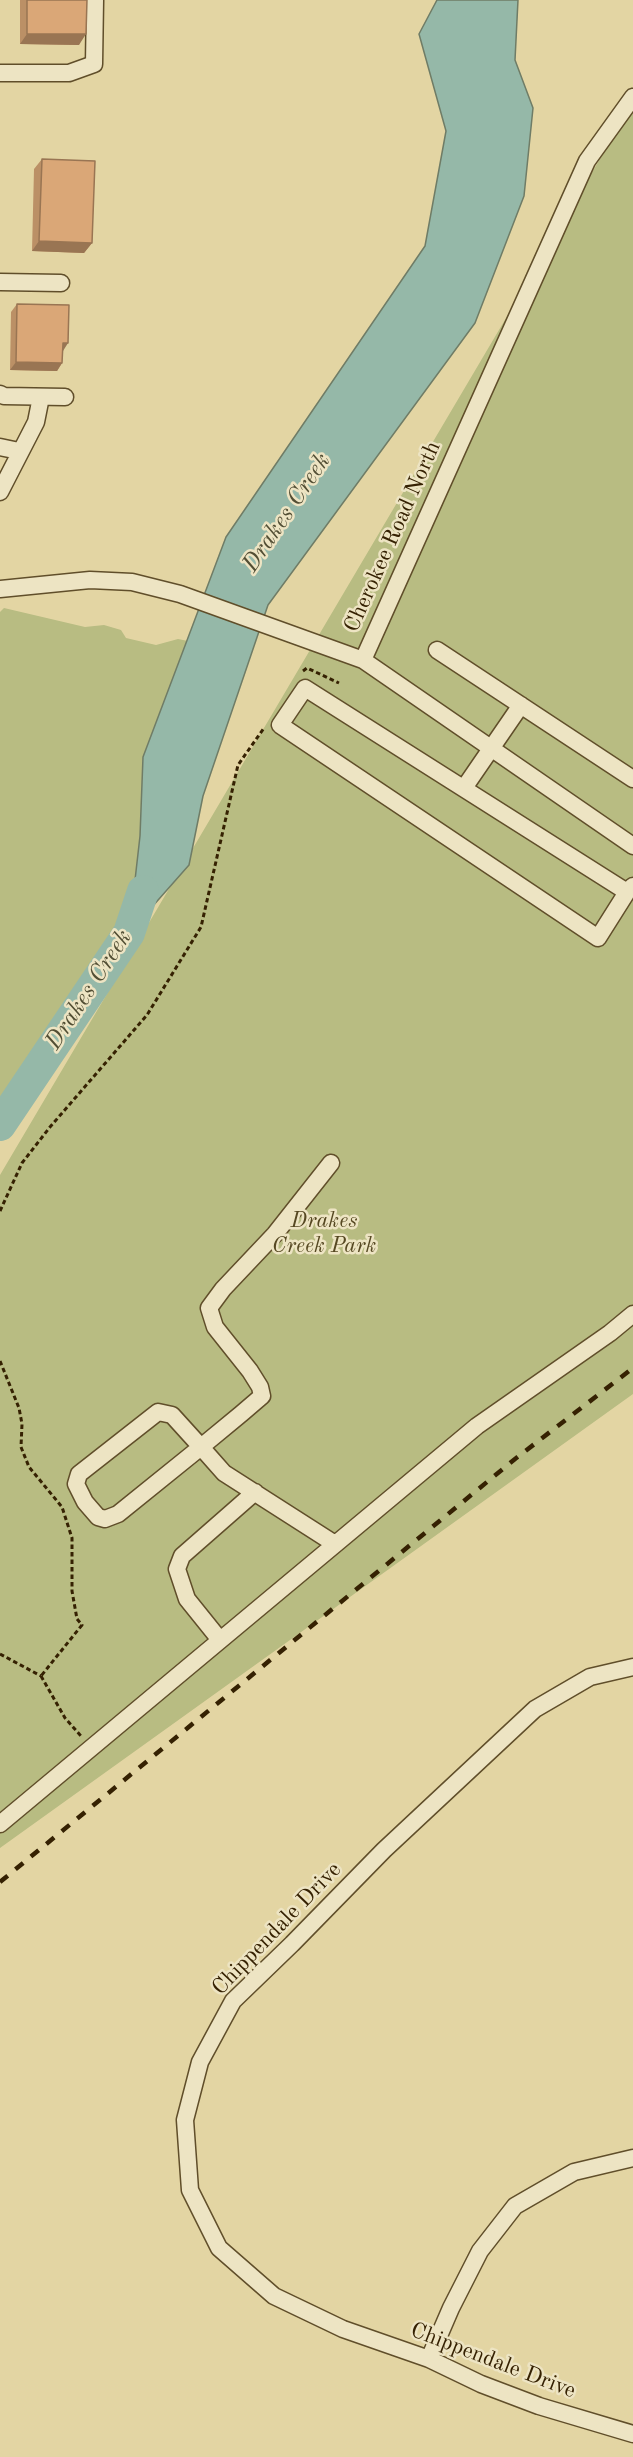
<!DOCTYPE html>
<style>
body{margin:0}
canvas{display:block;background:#e3d5a3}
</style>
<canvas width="633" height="2457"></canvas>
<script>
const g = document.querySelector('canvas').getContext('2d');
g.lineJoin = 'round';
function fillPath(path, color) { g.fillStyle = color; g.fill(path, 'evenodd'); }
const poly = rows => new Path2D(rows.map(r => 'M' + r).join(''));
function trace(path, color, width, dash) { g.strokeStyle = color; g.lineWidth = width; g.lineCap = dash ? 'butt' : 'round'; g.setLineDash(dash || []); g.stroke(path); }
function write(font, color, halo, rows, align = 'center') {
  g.font = font + ' "Old Standard TT",serif'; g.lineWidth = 5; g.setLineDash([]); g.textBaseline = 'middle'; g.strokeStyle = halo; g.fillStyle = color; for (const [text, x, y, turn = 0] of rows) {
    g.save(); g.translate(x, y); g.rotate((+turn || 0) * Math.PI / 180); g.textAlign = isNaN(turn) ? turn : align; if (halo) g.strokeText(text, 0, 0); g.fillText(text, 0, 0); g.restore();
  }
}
fillPath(poly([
 [633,103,633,1394,0,1848,0,1175],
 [4,608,85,627,104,625,121,630,126,638,156,645,178,639,188,641,143,757,140,836,129,933,0,1125,0,612]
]), '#b8bc82');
const water = poly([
 [437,0,518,0,515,60,533,108,524,196,475,323,268,605,203,796,189,865,129,933,140,836,143,757,226,537,425,246,446,131,419,34,437,0]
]);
fillPath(water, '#95b8a8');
trace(water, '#6f7c66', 1.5);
trace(poly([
 [0,1125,129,933,143,891]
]), '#95b8a8', 32);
const minor = poly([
 [0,73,69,73,94,64,95,0],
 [0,282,61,283],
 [0,394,4,396,65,397],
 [0,447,19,451],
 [0,492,36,422,41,397],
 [0,589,90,580,132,582,180,594,363,660,633,846],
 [437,650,633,779],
 [363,660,587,161,633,97],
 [464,788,521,705],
 [627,892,305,688,280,725,598,938,627,892,633,886],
 [331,1163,275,1234,223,1289,209,1308,215,1327,250,1371,260,1387,262,1396,241,1414,201,1447,118,1514,105,1519,98,1517,85,1502,76,1484,79,1474,158,1412,172,1415,201,1447,224,1473,335,1544],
 [220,1640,187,1599,177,1569,182,1556,255,1492],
 [633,1667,590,1677,535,1709,384,1850,292,1944,233,2001,200,2062,185,2120,190,2190,219,2248,274,2296,343,2329,429,2359,481,2384,539,2406,633,2434],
 [0,1824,477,1426,610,1333,633,1314],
 [429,2359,451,2308,480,2251,515,2206,574,2172,633,2158]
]);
trace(minor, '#604e2a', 19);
trace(poly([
 [303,671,307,668,339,683],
 [0,1211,22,1163,50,1127,147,1015,201,927,238,765,264,728],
 [0,1361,19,1408,22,1424,21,1447,29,1467,62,1507,72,1538,72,1591,77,1619,82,1625,41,1676],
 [0,1654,41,1676],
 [41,1676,65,1718,81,1736]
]), '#352102', 3, [4.5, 3]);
trace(minor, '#ede4c3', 16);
trace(poly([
 [0,1882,515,1459,633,1368]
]), '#352102', 4.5, [10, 10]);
fillPath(poly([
 [20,0,87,0,79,45,20,44],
 [42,159,92,243,84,253,32,251,34,169],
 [17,304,62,351,62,363,57,371,10,370,11,312]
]), '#bb9066');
fillPath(poly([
 [27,34,86,34,79,45,20,44],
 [39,241,92,243,84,253,32,251],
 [63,343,68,343,63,351],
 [16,362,62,363,57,371,10,370]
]), '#997553');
const building = poly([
 [27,0,87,0,86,34,27,34,27,0],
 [42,159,95,161,92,243,39,241,42,159],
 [17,304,69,305,68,343,63,343,62,363,16,362,17,304]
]);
fillPath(building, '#daa777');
trace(building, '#997553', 1.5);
write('22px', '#352102', '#ede4c3', [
 ["Cherokee Road North",393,537,-66],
 ["Chippendale Drive",277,1929,-46],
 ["Chippendale Drive",493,2361,21]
]);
write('italic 22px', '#564822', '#ede4c3', [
 ["Drakes",324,1221],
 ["Creek Park",324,1246]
]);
write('italic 24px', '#524e34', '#ede4c3', [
 ["Drakes Creek",287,513,-56],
 ["Drakes Creek",89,990,-57]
]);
</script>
